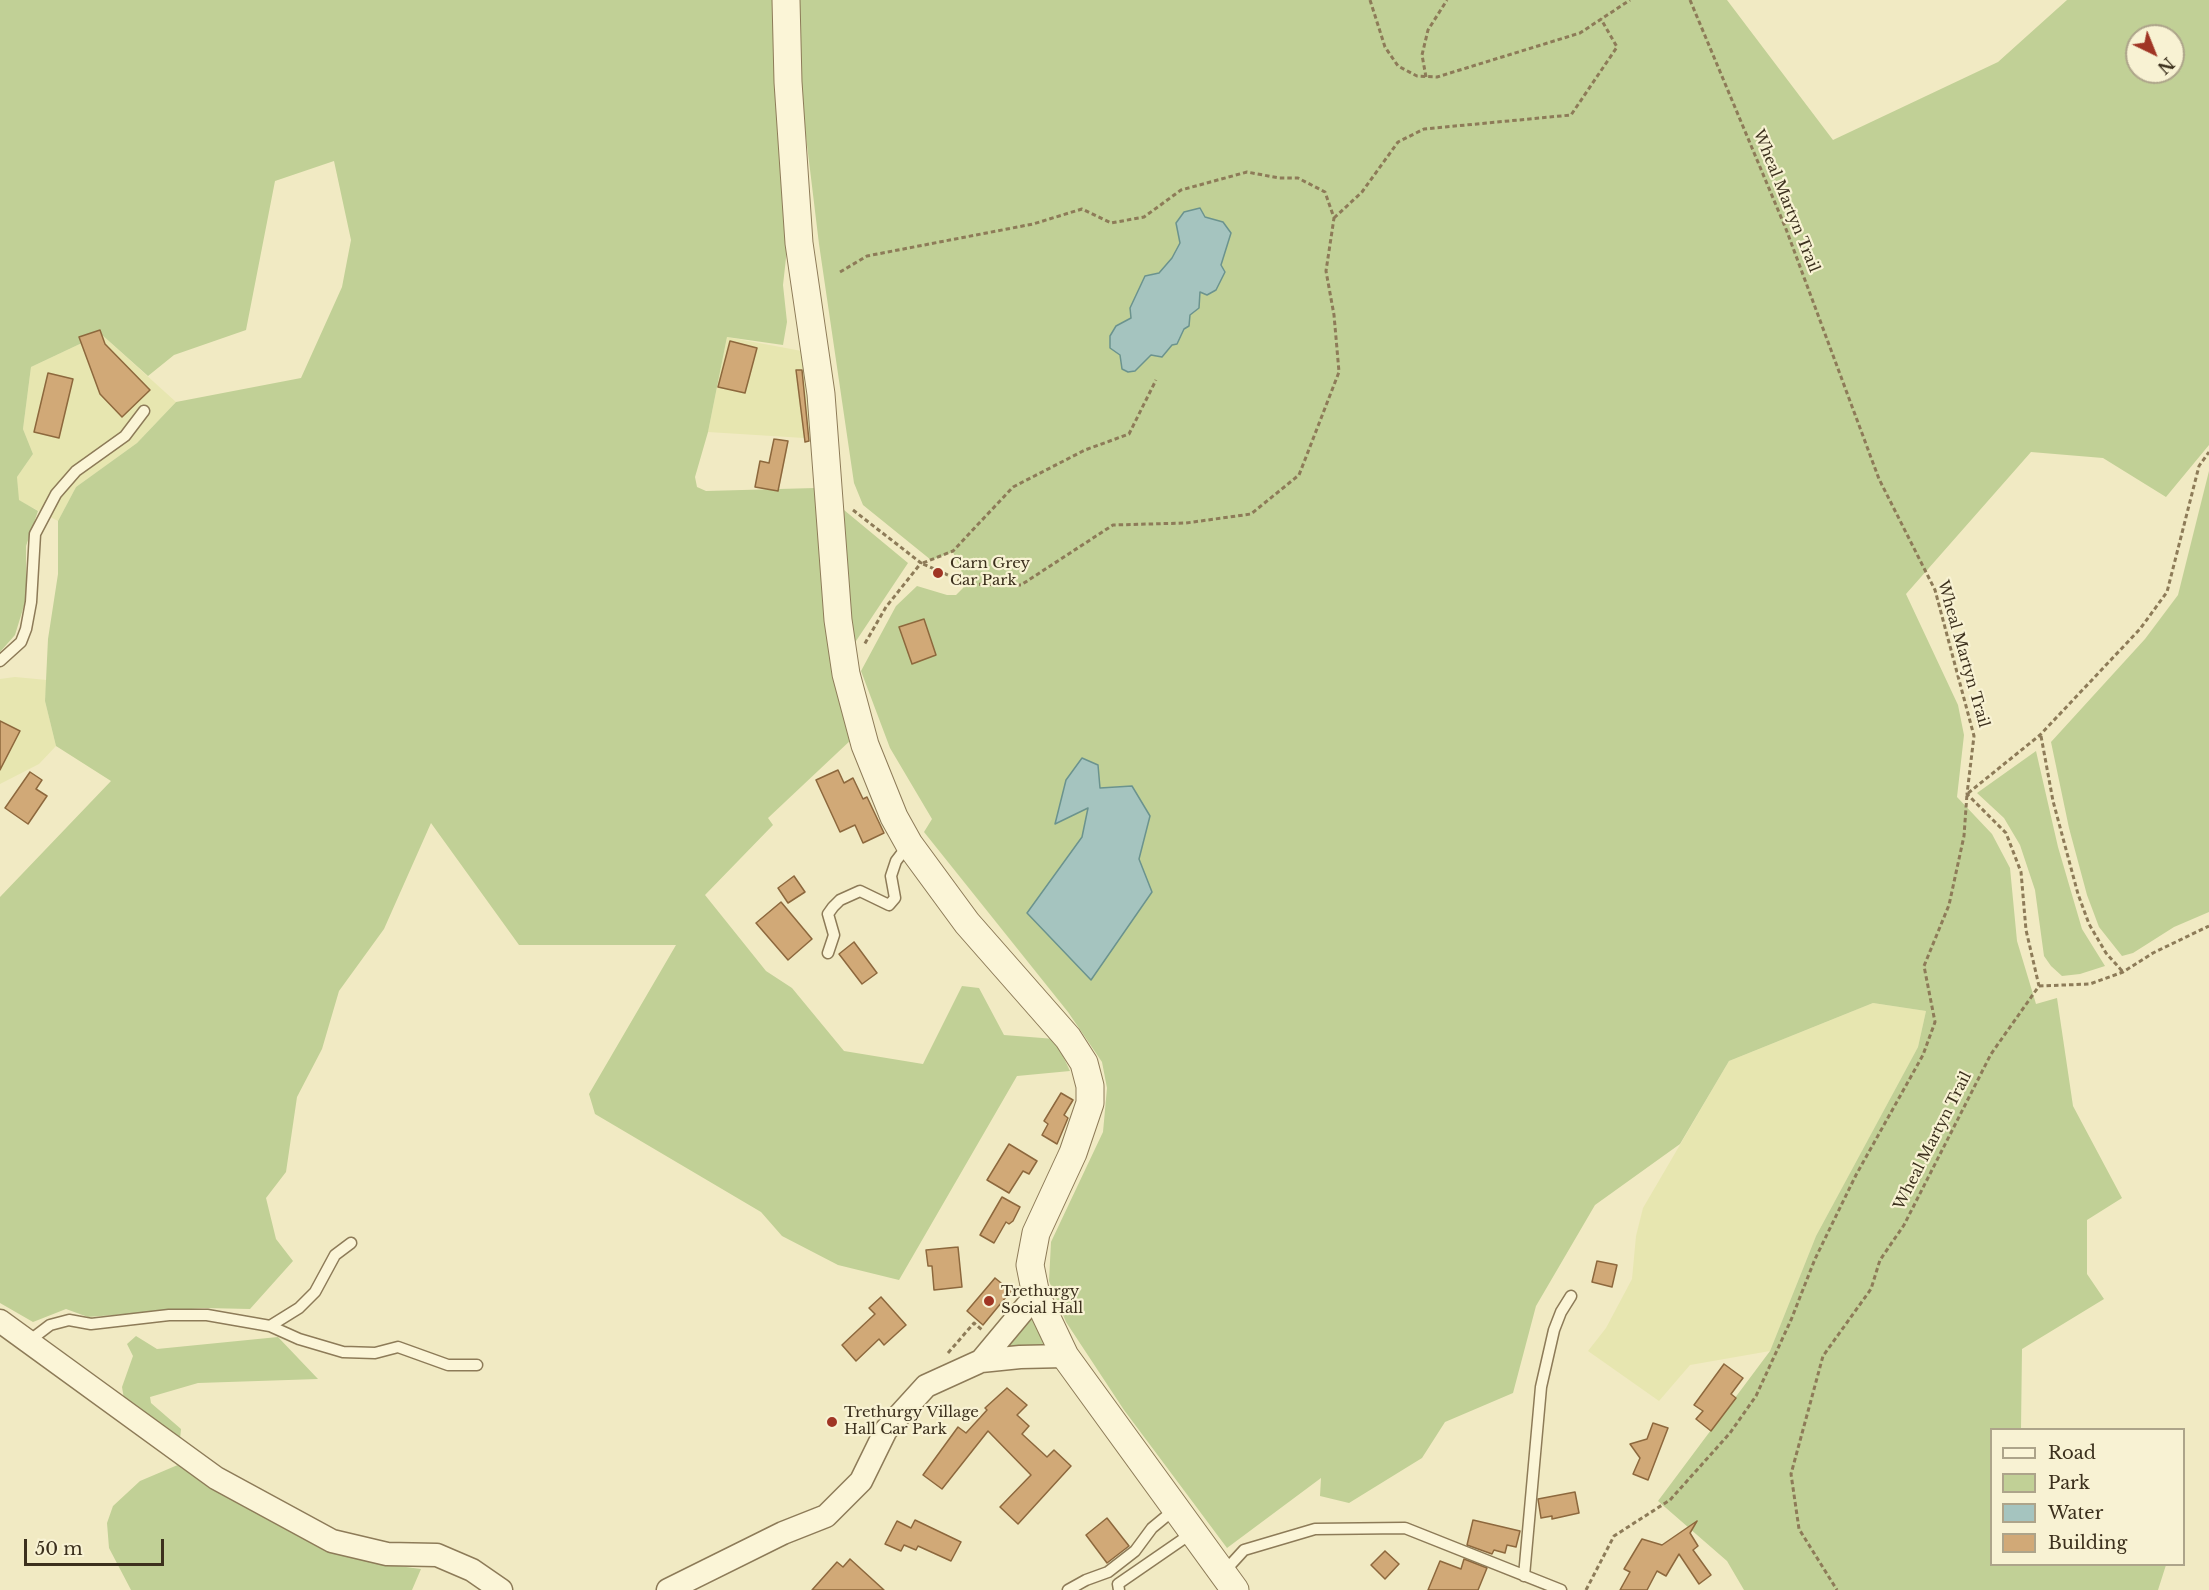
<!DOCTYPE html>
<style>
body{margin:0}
#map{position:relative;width:2209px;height:1590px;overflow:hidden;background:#f1eac3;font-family:"Libre Baskerville",serif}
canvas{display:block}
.legend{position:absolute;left:1990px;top:1428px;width:195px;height:138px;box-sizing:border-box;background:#f8f2d3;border:2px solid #ada48a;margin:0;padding:8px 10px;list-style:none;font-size:18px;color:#3c301d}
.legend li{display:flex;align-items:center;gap:12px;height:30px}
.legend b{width:30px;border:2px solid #ada48a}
.north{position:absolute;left:2125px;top:24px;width:60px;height:60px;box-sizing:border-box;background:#f8f2d3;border:2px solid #ada48a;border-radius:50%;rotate:137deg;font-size:16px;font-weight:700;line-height:24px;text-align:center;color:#3c301d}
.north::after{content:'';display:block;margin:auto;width:21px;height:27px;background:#a03524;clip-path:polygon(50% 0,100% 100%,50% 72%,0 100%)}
.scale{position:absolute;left:24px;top:1539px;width:140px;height:27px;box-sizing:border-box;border:3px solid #3c301d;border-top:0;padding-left:8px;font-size:18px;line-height:21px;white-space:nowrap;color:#3c301d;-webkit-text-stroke:4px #f8f2d3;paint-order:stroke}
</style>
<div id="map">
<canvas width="2209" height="1590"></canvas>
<ul class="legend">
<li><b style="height:8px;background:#fbf5d7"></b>Road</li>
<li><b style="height:16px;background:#c1d096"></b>Park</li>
<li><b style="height:16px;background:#a5c4bf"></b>Water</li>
<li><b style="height:16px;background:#d1a977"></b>Building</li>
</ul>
<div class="north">N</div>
<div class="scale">50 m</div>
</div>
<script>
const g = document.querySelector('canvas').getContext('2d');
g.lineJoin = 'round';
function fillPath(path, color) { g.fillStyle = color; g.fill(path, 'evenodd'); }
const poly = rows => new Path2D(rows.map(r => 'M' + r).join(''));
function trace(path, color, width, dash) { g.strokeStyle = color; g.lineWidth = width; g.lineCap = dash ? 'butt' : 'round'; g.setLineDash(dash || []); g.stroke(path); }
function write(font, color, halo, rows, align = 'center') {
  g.font = font + ' "Libre Baskerville",serif'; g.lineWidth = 4.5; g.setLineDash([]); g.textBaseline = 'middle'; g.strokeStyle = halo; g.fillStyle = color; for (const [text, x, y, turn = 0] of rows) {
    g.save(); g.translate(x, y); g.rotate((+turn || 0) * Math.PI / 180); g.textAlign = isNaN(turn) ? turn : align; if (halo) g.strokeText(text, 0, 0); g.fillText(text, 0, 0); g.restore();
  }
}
fillPath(poly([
 [101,334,176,402,137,443,76,487,58,521,18,500,17,477,33,454,23,429,31,367],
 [727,337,807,352,820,439,708,432],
 [15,677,47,680,45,701,56,746,39,764,0,784,0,679],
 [1873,1003,1926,1011,1918,1047,1816,1236,1770,1351,1690,1365,1659,1401,1588,1351,1606,1328,1632,1279,1636,1236,1643,1208,1729,1061]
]), '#e7e6b0');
fillPath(poly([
 [0,0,774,0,789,231,783,285,787,322,783,345,727,337,708,432,695,477,697,487,706,491,815,488,853,738,768,818,773,825,705,895,766,971,792,988,844,1051,923,1064,962,986,979,988,1004,1035,1055,1039,1070,1071,1017,1076,899,1280,838,1265,782,1236,761,1212,595,1114,589,1094,676,945,519,945,431,823,384,929,339,991,322,1049,297,1097,286,1172,266,1198,276,1239,293,1261,250,1309,204,1308,88,1317,66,1309,33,1322,0,1303,0,897,111,781,56,746,45,701,48,639,58,574,58,521,76,487,137,443,176,402,301,378,342,287,351,240,334,161,275,181,246,330,174,355,148,376,101,334,31,367,23,429,33,454,17,477,19,500,38,511,26,546,26,599,15,635,0,652],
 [796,0,1727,0,1833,140,1998,62,2067,0,2209,0,2209,445,2166,497,2103,458,2031,452,1906,594,1958,705,1964,735,1957,797,1992,834,2010,868,2017,941,2036,1004,2057,998,2073,1106,2122,1198,2087,1220,2087,1274,2104,1299,2022,1349,2021,1429,1992,1430,1992,1564,2166,1565,2158,1590,1744,1590,1727,1561,1658,1501,1770,1351,1816,1236,1918,1047,1926,1011,1873,1003,1729,1061,1680,1144,1595,1205,1536,1306,1513,1393,1445,1422,1422,1458,1349,1503,1320,1496,1321,1478,1227,1548,1124,1410,1066,1322,1049,1281,1051,1242,1103,1132,1107,1088,1102,1062,1068,1012,924,832,932,819,890,748,861,671,896,606,917,586,947,595,956,595,967,584,953,552,931,560,863,505,854,483,819,244,797,62],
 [2137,36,2173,36,2173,72,2137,72],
 [2209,471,2209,912,2174,927,2133,953,2122,956,2099,927,2087,895,2069,828,2051,742,2145,639,2178,595],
 [844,510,908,563,852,647],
 [2036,751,2058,847,2082,929,2105,966,2080,974,2062,976,2051,966,2044,956,2035,890,2020,845,2004,818,1977,793],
 [1031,1313,1050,1348,1004,1350],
 [136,1336,157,1349,278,1337,318,1379,198,1383,150,1397,151,1403,181,1429,180,1439,125,1405,122,1387,133,1356,127,1344],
 [180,1464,333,1549,376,1563,421,1569,412,1590,131,1590,109,1548,107,1523,113,1506,140,1481]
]), '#c1d096');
const water = poly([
 [1200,208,1205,217,1223,222,1231,233,1221,265,1225,272,1216,290,1207,295,1200,292,1199,308,1190,315,1189,326,1184,329,1177,344,1172,345,1162,357,1151,355,1135,371,1128,372,1122,369,1120,355,1110,348,1110,336,1116,326,1131,318,1130,308,1145,276,1159,273,1172,258,1180,243,1176,223,1184,212,1200,208],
 [1082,758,1098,765,1100,788,1132,786,1150,816,1139,859,1152,892,1091,980,1027,913,1082,837,1088,808,1055,824,1066,780,1082,758]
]);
fillPath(water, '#a5c4bf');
trace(water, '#6b938e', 1.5);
const building = poly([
 [100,330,105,344,150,390,122,417,100,394,79,337,100,330],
 [730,341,757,348,745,393,718,387,730,341],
 [796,370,802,370,809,441,805,442,796,370],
 [48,373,73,379,59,438,34,432,48,373],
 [774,439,788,441,778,491,755,487,760,461,769,463,774,439],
 [924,619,936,655,912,664,899,627,924,619],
 [0,721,20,731,0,770,0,721],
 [838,770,844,783,853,778,863,799,867,797,884,833,863,843,855,825,840,832,816,780,838,770],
 [30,772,42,780,36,789,47,796,28,824,5,808,30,772],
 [794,876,805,892,788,903,778,888,794,876],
 [781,902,812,939,788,960,756,923,781,902],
 [854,942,877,973,862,984,839,954,854,942],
 [1061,1093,1073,1100,1064,1115,1068,1118,1057,1144,1042,1135,1048,1124,1044,1121,1061,1093],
 [1009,1144,1037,1161,1029,1174,1023,1171,1009,1193,987,1180,1009,1144],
 [1002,1197,1020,1207,1013,1221,1009,1224,1006,1222,994,1243,980,1235,1002,1197],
 [958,1247,962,1287,934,1290,932,1266,928,1266,926,1250,958,1247],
 [1597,1261,1617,1265,1612,1287,1592,1282,1597,1261],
 [995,1278,1011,1291,983,1325,967,1311,995,1278],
 [881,1297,906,1325,884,1345,879,1339,856,1361,842,1345,875,1314,869,1308,881,1297],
 [1724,1364,1743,1378,1731,1394,1736,1398,1711,1431,1696,1419,1703,1411,1694,1405,1724,1364],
 [1007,1388,1027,1405,1017,1415,1029,1426,1022,1434,1047,1457,1054,1450,1071,1466,1018,1524,1000,1507,1031,1475,988,1431,942,1489,923,1475,958,1427,966,1433,987,1410,985,1408,1007,1388],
 [1653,1423,1668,1428,1648,1480,1633,1474,1640,1458,1630,1444,1647,1439,1653,1423],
 [1575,1492,1579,1513,1552,1519,1552,1516,1541,1518,1538,1499,1575,1492],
 [1107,1518,1129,1546,1107,1563,1086,1535,1107,1518],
 [915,1520,961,1542,951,1561,918,1546,916,1550,904,1545,901,1551,885,1544,897,1521,911,1528,915,1520],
 [1473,1520,1520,1531,1516,1547,1507,1545,1505,1553,1494,1550,1492,1554,1467,1545,1473,1520],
 [1697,1521,1690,1533,1698,1546,1693,1550,1711,1575,1699,1584,1679,1554,1666,1576,1657,1571,1647,1590,1620,1590,1630,1572,1624,1569,1642,1539,1662,1545,1697,1521],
 [1385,1551,1399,1564,1385,1579,1371,1565,1385,1551],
 [850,1559,884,1590,812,1590,837,1562,843,1567,850,1559],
 [1464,1559,1487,1568,1478,1590,1428,1590,1440,1561,1461,1569,1464,1559]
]);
fillPath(building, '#d1a977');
trace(building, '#8d683d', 1.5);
const service = poly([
 [0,661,21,642,26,629,31,602,35,534,56,494,76,471,125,436,144,411],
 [828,953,834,935,828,914,833,907,840,900,860,891,889,905,895,898,891,876,896,861,909,844],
 [270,1326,299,1339,343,1352,375,1353,398,1347,448,1365,477,1365],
 [29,1341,50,1325,69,1320,91,1324,169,1315,207,1315,270,1326,299,1308,315,1292,335,1255,351,1243],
 [1223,1573,1244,1550,1315,1529,1405,1528,1561,1590],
 [1524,1576,1541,1387,1554,1330,1561,1312,1571,1296],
 [1068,1590,1086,1580,1108,1572,1135,1551,1152,1528,1175,1509],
 [1119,1590,1118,1584,1192,1533]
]);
const minor = poly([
 [0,1321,216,1478,332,1541,387,1554,437,1555,472,1570,501,1590],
 [981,1361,1036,1295],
 [668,1590,783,1533,826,1516,861,1481,886,1430,926,1386,981,1361,1020,1357,1065,1356]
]);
const tertiary = poly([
 [786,0,788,82,799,243,821,394,838,620,846,674,865,745,894,817,909,844,967,923,1068,1038,1084,1063,1090,1086,1090,1103,1073,1153,1036,1233,1030,1265,1036,1295,1065,1356,1235,1590]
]);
trace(service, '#8d7b58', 13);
trace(minor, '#8d7b58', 25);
trace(tertiary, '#8d7b58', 29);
trace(poly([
 [1370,0,1385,47,1398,66,1417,76,1437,77,1580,33,1630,0],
 [1690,0,1786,229,1879,479,1935,590,1974,736,1967,794,2006,833,2021,872,2026,930,2039,986,1991,1054,1904,1225,1880,1260,1871,1289,1823,1356,1791,1474,1799,1529,1837,1590],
 [1426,77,1422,55,1428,30,1447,0],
 [1334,218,1362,192,1398,142,1424,129,1571,115,1617,47,1601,19],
 [840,272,867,256,1033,224,1082,209,1111,223,1144,217,1181,190,1247,172,1279,178,1298,178,1325,192,1334,218,1326,271,1334,315,1339,372,1299,475,1251,514,1186,523,1113,525,1021,585,968,584,921,563],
 [853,510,921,563,886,607,864,645],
 [923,563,953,551,1013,487,1085,450,1129,434,1156,380],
 [2041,736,2053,801,2078,894,2089,924,2106,953,2123,972],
 [2039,986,2090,984,2123,972,2153,953,2209,926],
 [948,1353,974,1323,982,1330],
 [1586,1590,1614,1536,1670,1500,1730,1433,1756,1396,1791,1320,1815,1259,1856,1175,1923,1055,1935,1022,1924,966,1949,905,1964,836,1967,794,2040,735,2140,629,2167,592,2199,466,2209,452]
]), '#8d7b58', 3, [4.5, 3]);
trace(service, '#fbf5d7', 10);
trace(minor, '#fbf5d7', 22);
trace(tertiary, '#fbf5d7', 27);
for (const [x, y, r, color] of [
 [938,573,6,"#a03524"],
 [989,1301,6,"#a03524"],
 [832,1422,6,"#a03524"]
]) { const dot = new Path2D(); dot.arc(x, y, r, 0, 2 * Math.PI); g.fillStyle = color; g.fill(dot); trace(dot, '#f8f2d3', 2); }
write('15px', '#3c301d', '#f8f2d3', [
 ["Wheal Martyn Trail",1786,201,68],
 ["Wheal Martyn Trail",1963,654,74],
 ["Wheal Martyn Trail",1933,1141,-63]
]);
write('15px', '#3c301d', '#f8f2d3', [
 ["Carn Grey",950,564],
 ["Car Park",950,581],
 ["Trethurgy",1001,1292],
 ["Social Hall",1001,1309],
 ["Trethurgy Village",844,1413],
 ["Hall Car Park",844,1430]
], 'left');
</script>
